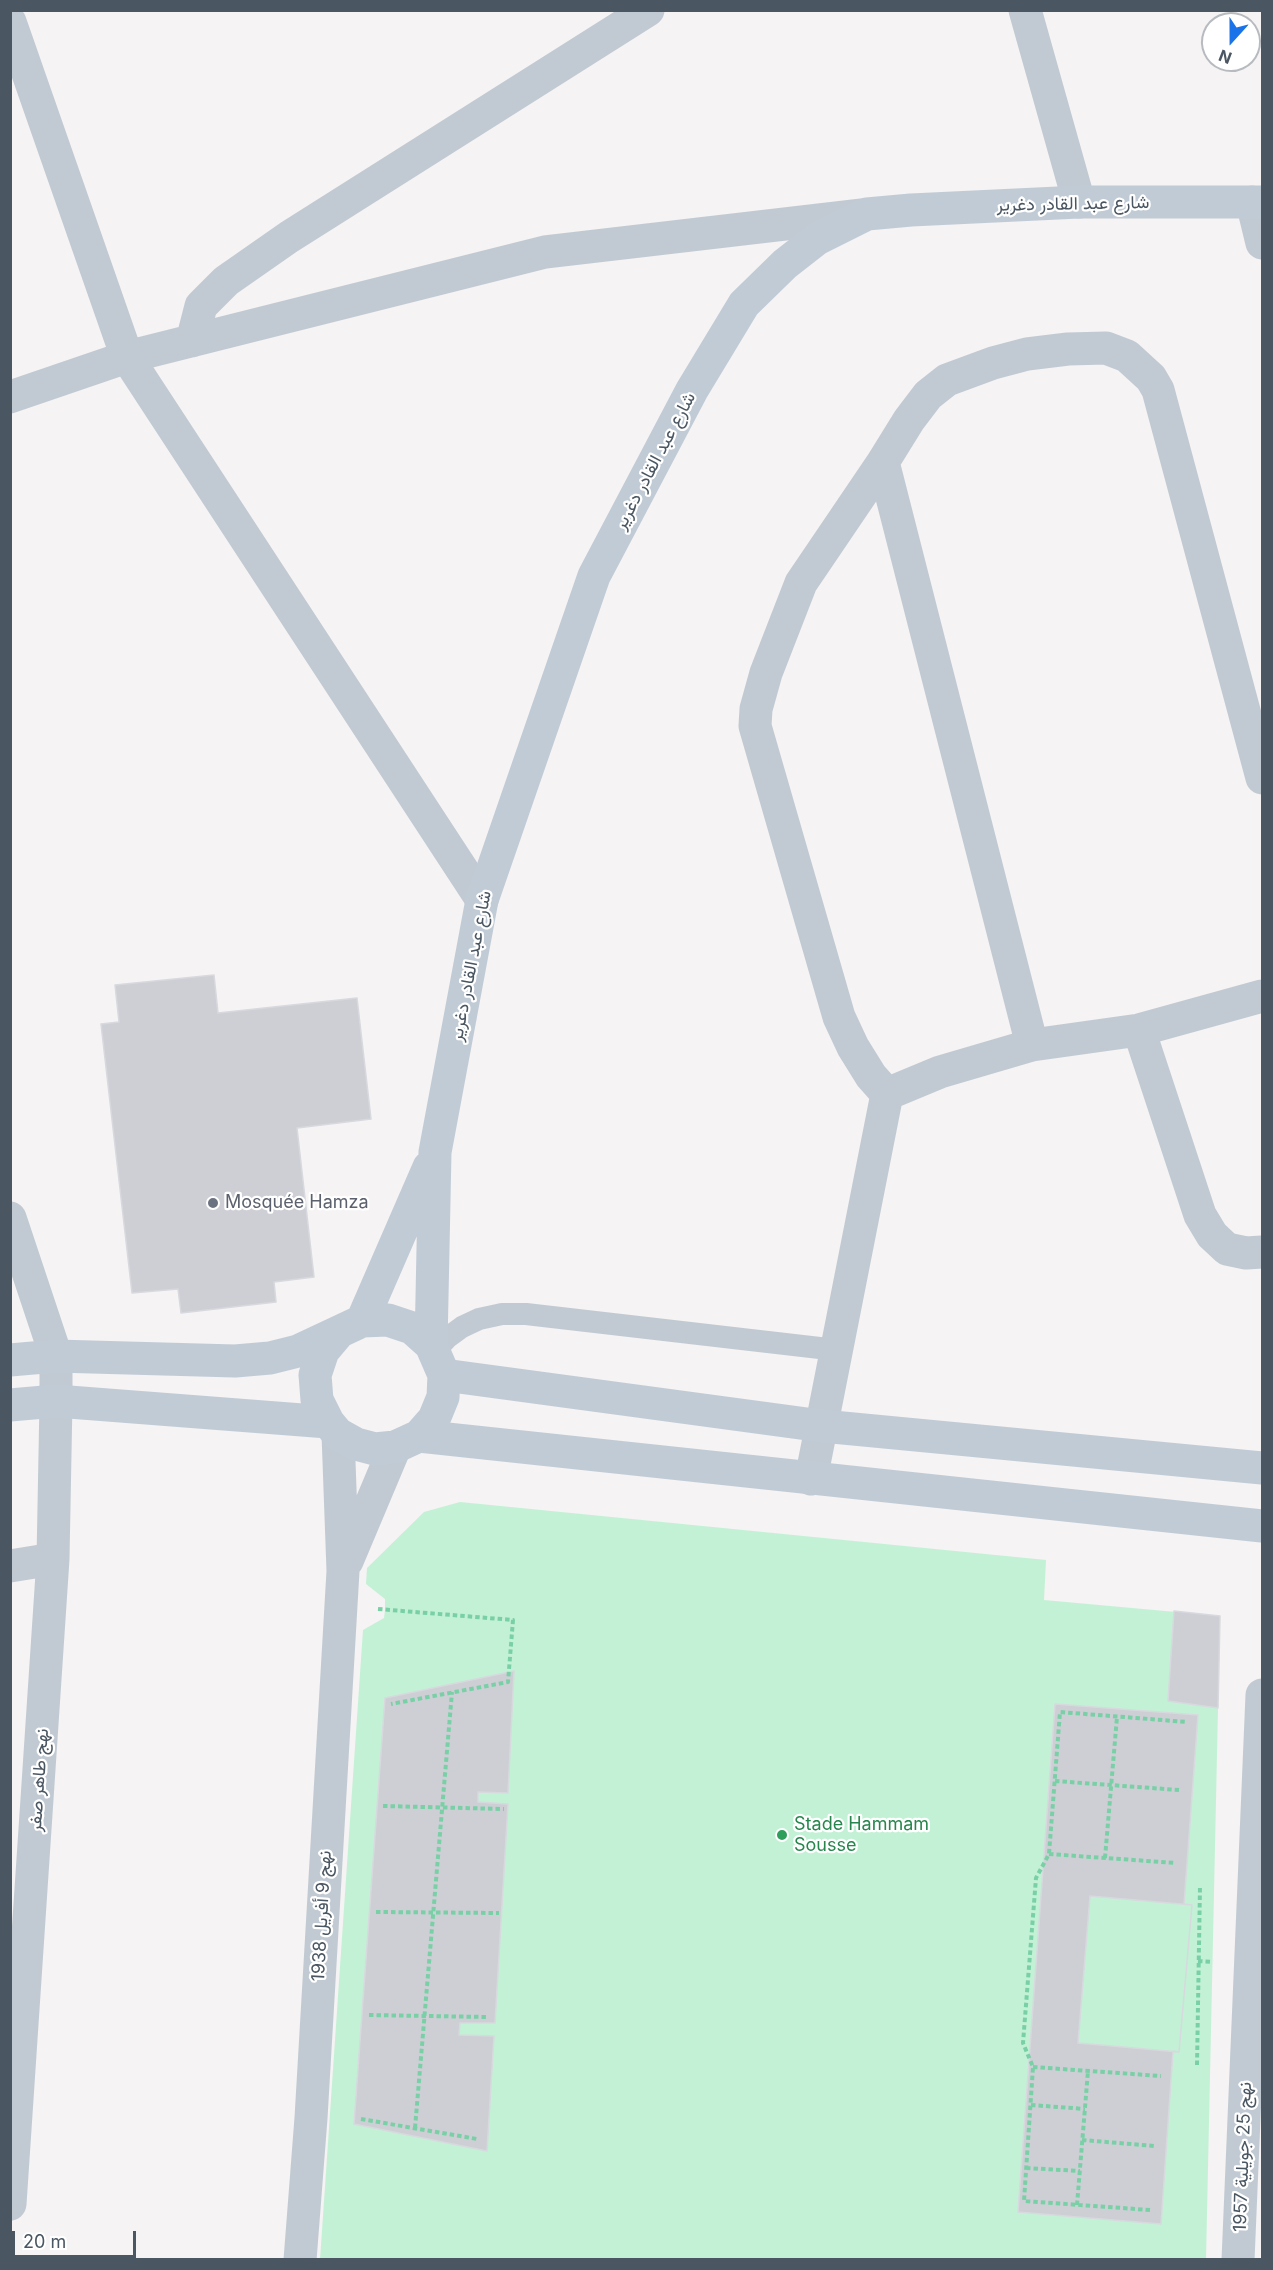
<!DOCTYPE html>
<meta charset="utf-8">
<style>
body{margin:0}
#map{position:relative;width:1273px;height:2270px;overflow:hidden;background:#f5f3f3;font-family:Inter,sans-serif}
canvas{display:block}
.frame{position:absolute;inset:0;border:12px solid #4a5661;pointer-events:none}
.north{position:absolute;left:1201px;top:12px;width:60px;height:60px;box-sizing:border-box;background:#fff;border:2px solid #b7bbc0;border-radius:50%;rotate:201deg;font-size:16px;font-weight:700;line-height:24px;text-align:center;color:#4a5661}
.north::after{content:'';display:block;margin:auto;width:21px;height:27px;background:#1a73e8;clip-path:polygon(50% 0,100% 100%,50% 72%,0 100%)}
.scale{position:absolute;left:12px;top:2231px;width:124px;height:27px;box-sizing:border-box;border:3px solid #4a5661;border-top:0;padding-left:8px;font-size:18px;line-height:21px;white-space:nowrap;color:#4a5661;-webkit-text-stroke:4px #fff;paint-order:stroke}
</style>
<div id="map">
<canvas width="1273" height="2270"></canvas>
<div class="frame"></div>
<div class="north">N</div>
<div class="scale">20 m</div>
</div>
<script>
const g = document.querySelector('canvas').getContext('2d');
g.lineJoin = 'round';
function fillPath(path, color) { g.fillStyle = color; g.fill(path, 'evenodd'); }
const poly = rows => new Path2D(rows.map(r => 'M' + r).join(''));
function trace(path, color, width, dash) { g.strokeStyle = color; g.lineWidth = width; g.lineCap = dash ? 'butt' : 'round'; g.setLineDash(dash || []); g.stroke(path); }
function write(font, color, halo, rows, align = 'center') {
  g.font = font + ' Inter,Vazirmatn,sans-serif'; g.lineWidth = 4.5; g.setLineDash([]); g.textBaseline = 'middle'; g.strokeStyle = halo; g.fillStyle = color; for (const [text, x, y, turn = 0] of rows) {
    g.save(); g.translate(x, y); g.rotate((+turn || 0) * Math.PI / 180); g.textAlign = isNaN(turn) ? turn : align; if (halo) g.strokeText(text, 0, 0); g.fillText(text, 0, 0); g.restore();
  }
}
fillPath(poly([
 [460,1502,1046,1560,1044,1600,1220,1616,1206,2259,320,2260,363,1630,384,1618,385,1610,385,1599,366,1584,367,1568,424,1512]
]), '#c3f1d5');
const building = poly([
 [214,975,218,1013,357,998,371,1119,297,1128,314,1277,274,1282,276,1302,181,1313,178,1289,132,1293,101,1024,119,1022,115,985,214,975],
 [1174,1611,1220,1616,1218,1708,1168,1701,1174,1611],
 [514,1671,508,1793,478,1792,478,1802,508,1804,495,2023,460,2023,459,2035,494,2036,487,2151,354,2124,385,1698,514,1671],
 [1055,1704,1198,1715,1184,1904,1192,1905,1179,2052,1173,2051,1161,2224,1018,2212,1055,1704],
 [1090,1896,1192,1905,1179,2052,1078,2043,1090,1896]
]);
fillPath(building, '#cdcfd5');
trace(building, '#d7d9de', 1.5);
trace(poly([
 [378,1609,513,1620,508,1682,391,1704],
 [1055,1781,1179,1790],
 [383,1806,504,1809],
 [1049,1854,1176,1863],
 [1105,1858,1117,1717],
 [376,1912,499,1913],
 [1198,1961,1213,1962],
 [369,2015,486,2017],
 [1197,2065,1200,1886],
 [1033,2067,1161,2076],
 [1031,2105,1085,2109],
 [361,2119,477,2139],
 [415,2128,452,1692],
 [1082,2140,1155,2146],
 [1026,2168,1080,2171],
 [1077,2205,1088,2071],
 [1150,2210,1024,2201,1033,2067,1023,2043,1036,1878,1049,1854,1060,1712,1187,1722]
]), '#7ad0a6', 4, [4.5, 3]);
trace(poly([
 [434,1352,447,1338,462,1327,479,1319,502,1314,526,1314,837,1350]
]), '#c1cad2', 22);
trace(poly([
 [1025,10,1079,202],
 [10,22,127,357,482,900],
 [1252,202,1262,243],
 [192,341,201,306,226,281,289,237,648,10],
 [10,397,127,357,545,252,862,215],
 [883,462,801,583,766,673,756,709,755,726,839,1017,853,1047,871,1076,887,1094],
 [1139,1030,1200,1215,1212,1235,1227,1249,1246,1253,1262,1252],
 [1032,1045,883,462,909,420,928,395,947,380,993,363,1027,354,1068,349,1106,348,1127,356,1151,378,1158,390,1262,778],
 [10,1218,56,1356,56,1401,53,1559,10,2204],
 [811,1479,887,1094,940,1072,1032,1045,1139,1030,1262,996],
 [347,1561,395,1447],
 [10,1566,53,1559],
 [300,2260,311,2118,343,1571,338,1434],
 [1238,2260,1262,1695]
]), '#c1cad2', 33);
trace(poly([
 [362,1321,429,1167],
 [431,1345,435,1152,482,900,594,576,692,390,744,304,785,264,817,239,867,214,911,210,1079,202,1262,202],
 [10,1360,56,1356,235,1361,270,1358,298,1351,362,1321,388,1320,412,1328,431,1345,444,1375,443,1397,434,1419,419,1436,395,1447,375,1449,356,1444,338,1434,328,1422,317,1400,315,1375,323,1351,339,1332],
 [444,1375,822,1426,1262,1468],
 [10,1405,56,1401,328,1422],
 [419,1436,1262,1526]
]), '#c1cbd6', 33);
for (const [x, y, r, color] of [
 [213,1203,6,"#6b7280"],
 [782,1835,6,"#2e9e5b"]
]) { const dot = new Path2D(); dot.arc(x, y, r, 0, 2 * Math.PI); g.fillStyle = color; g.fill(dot); trace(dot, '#fff', 2); }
write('18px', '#4a5661', '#fff', [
 ["شارع عبد القادر دغرير",1073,204,-1],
 ["شارع عبد القادر دغرير",655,461,-62],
 ["شارع عبد القادر دغرير",471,966,-79],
 ["نهج طاهر صفر",39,1780,-86],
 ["نهج 9 أفريل 1938",322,1916,-87],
 ["نهج 25 جويلية 1957",1243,2157,-88]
]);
write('18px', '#5b616d', '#fff', [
 ["Mosquée Hamza",225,1203]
], 'left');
write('18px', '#27864d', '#fff', [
 ["Stade Hammam",794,1825],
 ["Sousse",794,1846]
], 'left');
</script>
